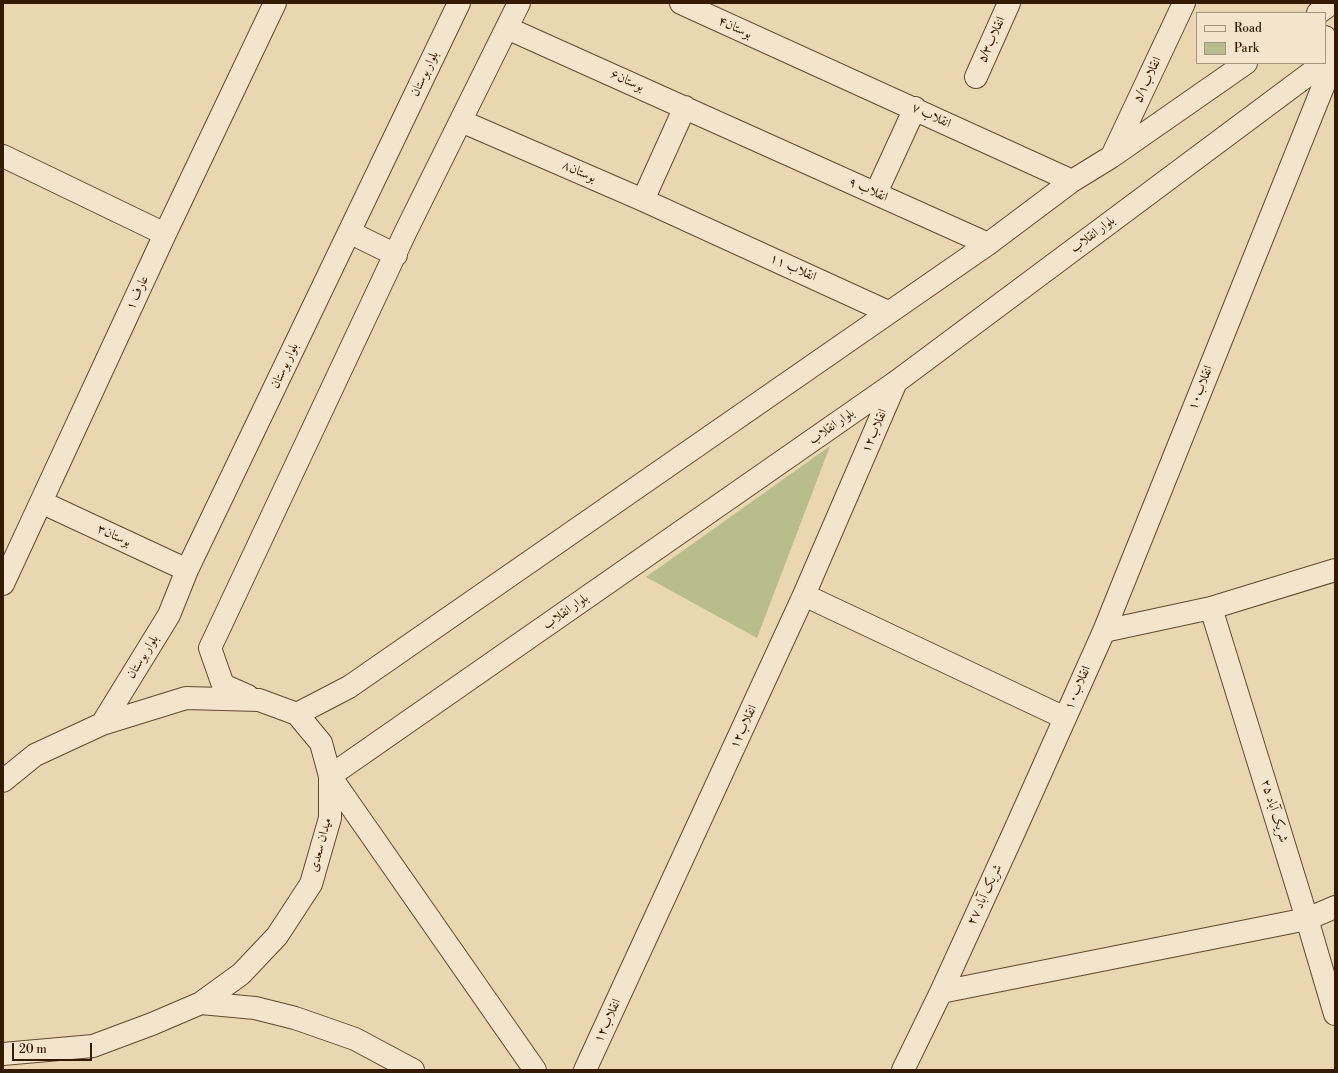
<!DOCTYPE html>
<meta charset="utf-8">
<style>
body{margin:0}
#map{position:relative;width:1338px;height:1073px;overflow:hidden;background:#ebd6b2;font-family:"Libre Bodoni",serif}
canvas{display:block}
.frame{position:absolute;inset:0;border:4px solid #341b00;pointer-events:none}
.legend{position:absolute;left:1196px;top:12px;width:130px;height:52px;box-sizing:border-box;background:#f2e4cd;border:1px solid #a6947b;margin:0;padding:5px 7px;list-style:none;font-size:12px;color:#341b00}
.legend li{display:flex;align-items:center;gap:8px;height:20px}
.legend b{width:20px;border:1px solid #a6947b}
.scale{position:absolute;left:12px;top:1043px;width:80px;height:18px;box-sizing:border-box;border:2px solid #341b00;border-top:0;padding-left:5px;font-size:12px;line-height:14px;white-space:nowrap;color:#341b00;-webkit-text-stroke:3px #f2e4cd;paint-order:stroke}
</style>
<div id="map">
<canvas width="1338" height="1073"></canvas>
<div class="frame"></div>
<ul class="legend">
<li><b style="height:5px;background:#f2e4cd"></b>Road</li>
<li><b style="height:11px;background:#b8bd8c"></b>Park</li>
</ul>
<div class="scale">20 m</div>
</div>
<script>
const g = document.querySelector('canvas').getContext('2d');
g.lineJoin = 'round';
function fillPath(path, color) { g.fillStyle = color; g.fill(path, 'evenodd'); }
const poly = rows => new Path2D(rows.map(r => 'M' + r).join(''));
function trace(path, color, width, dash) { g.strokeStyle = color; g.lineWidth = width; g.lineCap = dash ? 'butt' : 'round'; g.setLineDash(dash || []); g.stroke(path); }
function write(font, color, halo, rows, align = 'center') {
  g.font = font + ' "Libre Bodoni",Amiri,serif'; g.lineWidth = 3; g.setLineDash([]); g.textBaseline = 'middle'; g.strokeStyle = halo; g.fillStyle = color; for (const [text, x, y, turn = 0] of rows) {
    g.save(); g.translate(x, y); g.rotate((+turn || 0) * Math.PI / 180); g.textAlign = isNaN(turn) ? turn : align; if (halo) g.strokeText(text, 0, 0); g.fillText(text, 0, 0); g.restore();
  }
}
fillPath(poly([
 [830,446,757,638,646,577]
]), '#b8bd8c');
const minor = poly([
 [681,3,1072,181],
 [1318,13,1332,3],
 [507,28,988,244],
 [1325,37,1335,52],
 [976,77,1009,3],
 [461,121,643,200,888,312],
 [3,156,165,234],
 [1112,156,1184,3],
 [876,193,915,108],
 [643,200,685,107],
 [349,232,396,255],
 [41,502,187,570],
 [3,584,165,234,275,3],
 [804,595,1065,718],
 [1211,608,1307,919,1335,1014],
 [1104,631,1211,608,1335,570],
 [248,696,223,685,210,648,406,231,519,3],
 [297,714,349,687,988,244,1072,181,1111,157,1246,63],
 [102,724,169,615,187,570,459,3],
 [3,781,35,755,102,724,186,698,259,700,297,714,321,743,330,776,330,818,311,884,277,936,241,974,201,1003,152,1024,93,1046,3,1054],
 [941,992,1307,919,1335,907],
 [201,1003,255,1008,295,1018,355,1039,413,1070],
 [535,1070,330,776,896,382,1324,63],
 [585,1070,804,595,896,382],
 [903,1070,941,992,1015,830,1104,631,1335,57]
]);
trace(minor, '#624a2c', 24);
trace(minor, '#f2e4cd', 22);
write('13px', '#341b00', '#f2e4cd', [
 ["بوستان۴",735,28,25],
 ["انقلاب۵/۳",992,40,-66],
 ["بلوار بوستان",425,74,-64],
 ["انقلاب۵/۱",1148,80,-65],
 ["بوستان۶",627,81,24],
 ["انقلاب ۷",931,116,25],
 ["بوستان۸",579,172,24],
 ["انقلاب ۹",868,190,24],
 ["بلوار انقلاب",1093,235,-37],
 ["انقلاب ۱۱",793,268,24],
 ["عارف ۱",138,293,-65],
 ["بلوار بوستان",285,366,-65],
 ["انقلاب۱۰",1201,388,-68],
 ["بلوار انقلاب",832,427,-35],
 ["انقلاب۱۲",875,431,-67],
 ["بوستان۳",114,536,25],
 ["بلوار انقلاب",566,612,-35],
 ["بلوار بوستان",143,657,-58],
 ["انقلاب۱۰",1078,688,-66],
 ["انقلاب۱۲",744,727,-65],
 ["شریک آباد ۲۵",1274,811,73],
 ["میدان سعدی",321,845,-75],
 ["شریک آباد ۲۷",985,895,-65],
 ["انقلاب۱۲",608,1021,-65]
]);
</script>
